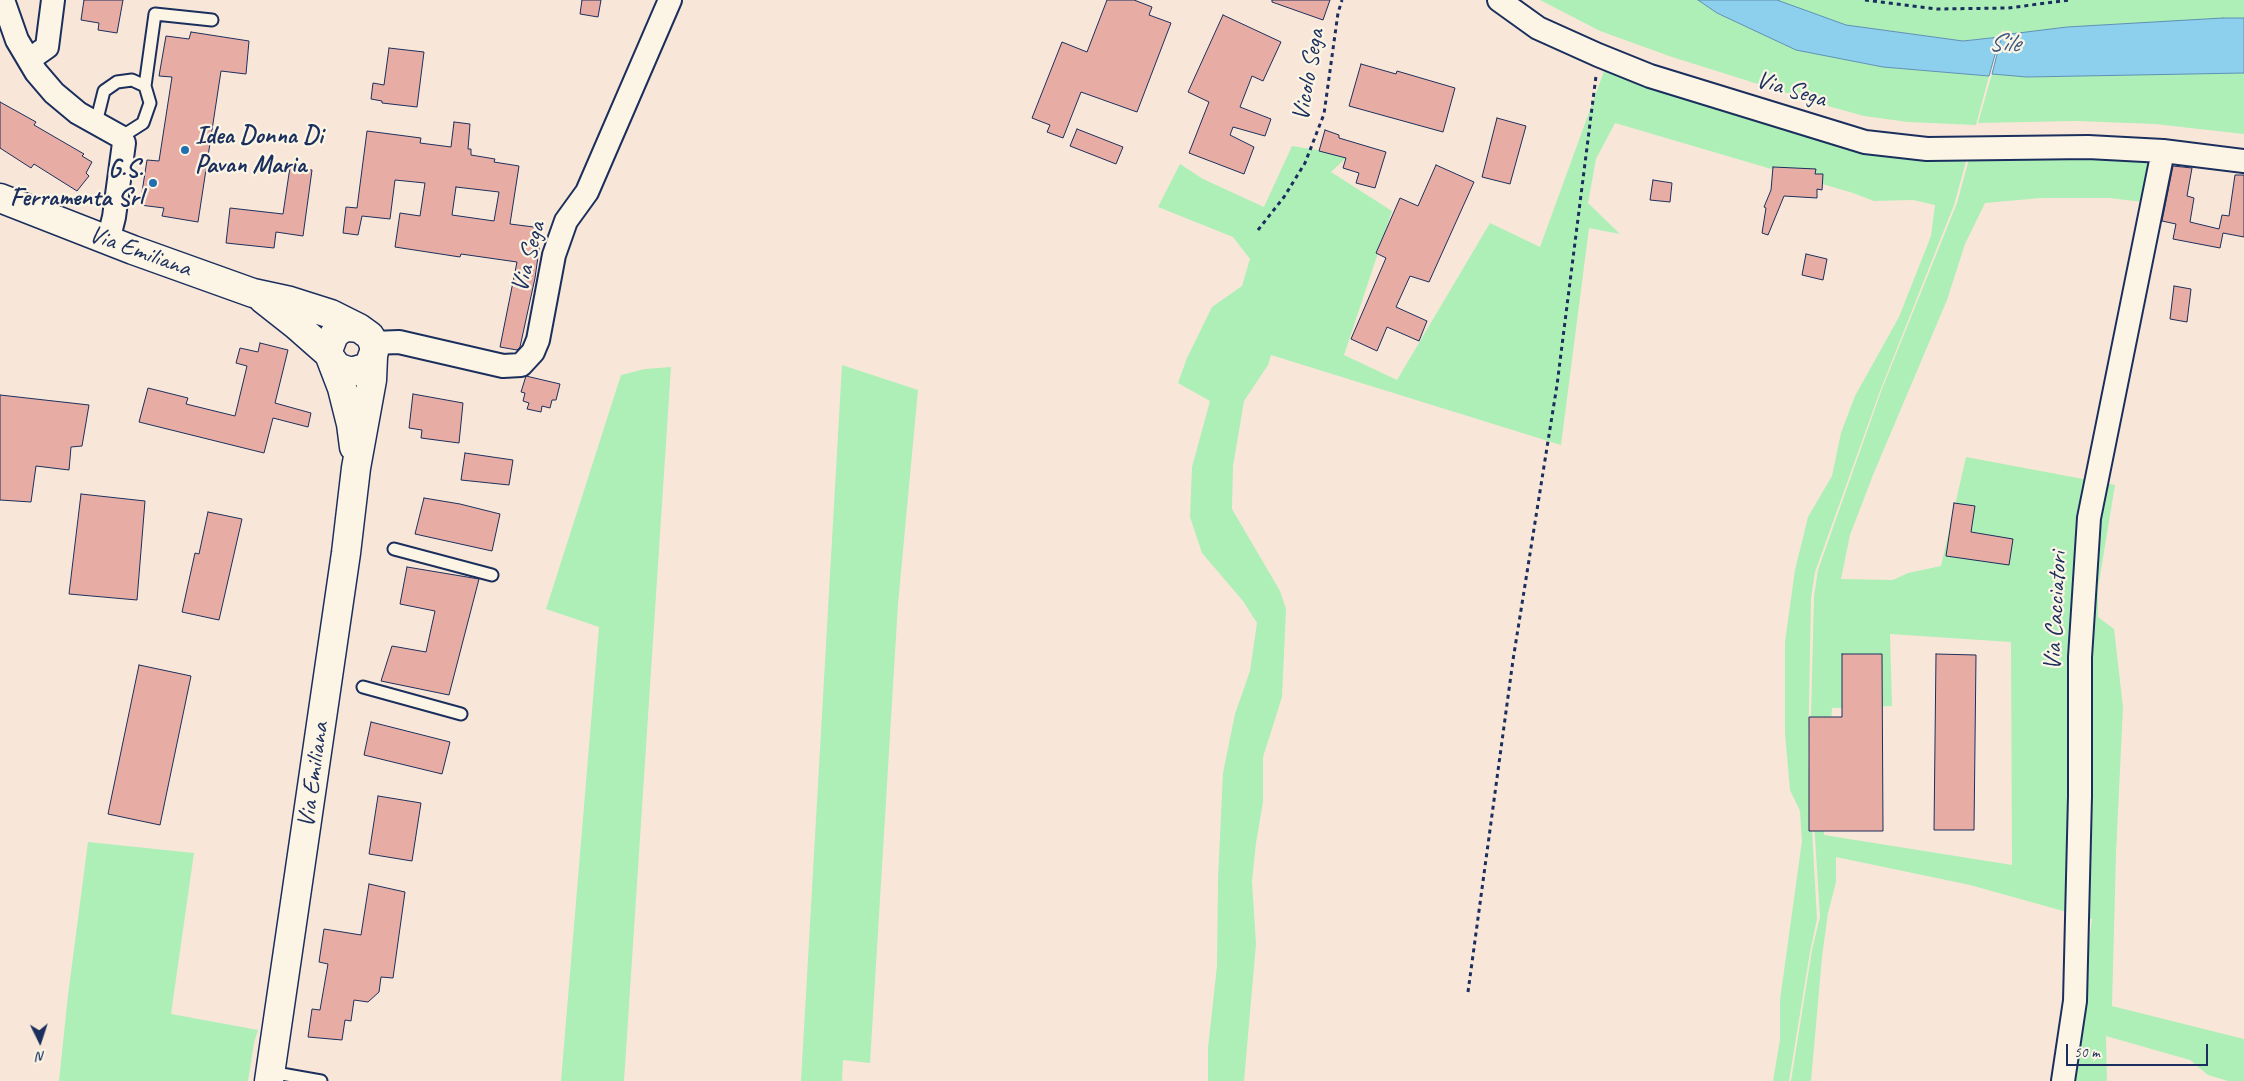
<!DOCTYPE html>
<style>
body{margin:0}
#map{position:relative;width:2244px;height:1081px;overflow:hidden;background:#f8e7d8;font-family:Caveat,sans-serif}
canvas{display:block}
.north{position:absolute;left:15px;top:1016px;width:50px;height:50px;-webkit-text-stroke:4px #fcf5e5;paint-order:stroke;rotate:176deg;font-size:14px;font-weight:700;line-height:20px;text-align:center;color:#1b2f5e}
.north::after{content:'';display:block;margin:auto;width:18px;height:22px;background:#1b2f5e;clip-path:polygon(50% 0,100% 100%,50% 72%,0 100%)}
.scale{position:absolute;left:2066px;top:1044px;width:142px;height:22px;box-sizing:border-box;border:2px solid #1b2f5e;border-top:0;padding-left:6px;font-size:15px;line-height:18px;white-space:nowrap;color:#1b2f5e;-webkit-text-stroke:4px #fcf5e5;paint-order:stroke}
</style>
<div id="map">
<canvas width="2244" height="1081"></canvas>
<div class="north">N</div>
<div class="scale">50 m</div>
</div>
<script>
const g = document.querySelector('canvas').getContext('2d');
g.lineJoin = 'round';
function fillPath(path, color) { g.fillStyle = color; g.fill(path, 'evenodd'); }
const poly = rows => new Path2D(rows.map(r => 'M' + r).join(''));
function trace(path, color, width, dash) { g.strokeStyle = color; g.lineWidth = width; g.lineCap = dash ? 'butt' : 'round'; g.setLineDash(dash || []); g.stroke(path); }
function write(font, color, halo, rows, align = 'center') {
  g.font = font + ' Caveat,sans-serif'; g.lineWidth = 4.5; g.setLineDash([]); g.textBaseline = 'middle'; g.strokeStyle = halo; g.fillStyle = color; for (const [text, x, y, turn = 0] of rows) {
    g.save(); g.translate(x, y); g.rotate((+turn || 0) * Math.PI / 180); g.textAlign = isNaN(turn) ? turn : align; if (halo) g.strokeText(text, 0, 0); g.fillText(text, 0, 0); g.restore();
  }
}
fillPath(poly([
 [1540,0,1698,0,1717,13,1797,50,1883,67,1989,76,1976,125,1908,122,1864,116,1828,106,1672,57,1600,31],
 [1777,0,2244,0,2244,18,2067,27,2002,35,2004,26,2000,37,1963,41,1846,25],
 [1607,63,1820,134,1968,154,1954,205,1880,391,1815,572,1811,598,1808,758,1817,919,1810,952,1789,1081,1773,1081,1780,1040,1780,1000,1802,841,1800,811,1790,790,1785,733,1785,642,1795,570,1808,517,1832,476,1841,433,1855,396,1899,317,1931,236,1935,205,1913,200,1874,201,1853,193,1615,123,1596,159,1588,203,1620,234,1589,228,1561,445,1271,355,1268,365,1244,401,1233,466,1232,509,1280,591,1286,609,1282,697,1263,757,1263,802,1256,843,1252,881,1256,944,1244,1081,1208,1081,1208,1048,1217,966,1218,879,1223,773,1235,714,1250,671,1257,623,1243,601,1202,553,1190,517,1192,467,1210,401,1178,383,1187,358,1212,307,1242,286,1250,259,1233,237,1158,207,1180,164,1203,179,1264,207,1292,146,1349,155,1331,172,1392,211,1344,355,1397,380,1490,223,1540,247],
 [2244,73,2244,134,2155,124,2076,121,1978,123,1992,74,2027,77],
 [1971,152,2170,155,2174,183,2170,205,2109,198,2041,198,1985,203,1965,244,1947,300,1873,475,1850,535,1841,579,1893,580,1908,573,1941,566,1966,457,2115,485,2098,588,2098,617,2114,629,2123,707,2116,853,2112,1006,2244,1039,2244,1081,2228,1081,2208,1075,2190,1060,2106,1036,2107,1081,2070,1081,2092,919,1970,885,1836,857,1836,882,1828,913,1822,957,1811,1081,1791,1081,1812,950,1820,917,1810,757,1814,596,1818,570,1882,389,1957,203],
 [1890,634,2011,642,2012,865,1824,835,1832,708,1892,706],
 [842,365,918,390,898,604,870,1063,843,1060,842,1081,801,1081],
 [671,367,624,1081,561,1081,599,627,546,609,621,375,645,369],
 [88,842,194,853,171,1014,258,1030,254,1043,248,1081,59,1081,68,995]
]), '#adefb7');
const water = poly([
 [1698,0,1777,0,1846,25,1963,41,2000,37,1989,76,1883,67,1796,50,1717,13,1698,0],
 [2223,18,2244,18,2244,73,2027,77,1992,74,2002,35,2067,27,2223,18]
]);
fillPath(water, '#8cd0ed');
trace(water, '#5f90b4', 1);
const building = poly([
 [84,0,123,0,117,33,98,30,99,23,81,20,84,0],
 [582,0,601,0,598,17,580,14,582,0],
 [1107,0,1134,0,1152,7,1149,15,1171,23,1137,112,1081,92,1063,138,1047,132,1050,125,1032,118,1062,42,1087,52,1107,0],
 [1272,0,1330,0,1323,20,1272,2,1272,0],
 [1223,15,1281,42,1263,81,1252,76,1240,107,1271,119,1265,136,1233,127,1230,135,1254,147,1244,174,1189,153,1209,102,1188,92,1223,15],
 [191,32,249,41,246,74,221,71,198,222,162,216,164,208,140,205,147,160,159,161,172,77,159,76,166,36,189,39,191,32],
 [389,48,424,52,417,107,382,103,382,101,371,99,373,83,384,85,389,48],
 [1361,64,1396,74,1397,71,1455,88,1443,132,1349,106,1361,64],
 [0,102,36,122,34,125,84,154,82,156,92,162,86,173,89,176,77,191,34,164,31,168,0,148,0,102],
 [1497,118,1526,126,1510,184,1482,177,1497,118],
 [454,122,470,124,468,149,471,149,471,155,495,159,494,162,519,166,510,224,542,228,535,278,520,347,517,350,500,347,517,262,461,254,460,257,395,247,400,213,420,216,425,183,395,180,390,219,362,216,358,235,343,233,346,207,357,208,367,131,421,138,420,143,451,147,454,122],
 [456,187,499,192,494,221,452,215,456,187],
 [1077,129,1123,147,1116,164,1070,146,1077,129],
 [1325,130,1339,135,1339,138,1386,152,1375,188,1356,183,1359,173,1343,168,1346,158,1319,151,1325,130],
 [1436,165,1474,182,1429,282,1410,276,1396,307,1427,321,1419,341,1387,327,1377,351,1351,339,1386,258,1376,253,1400,198,1418,206,1436,165],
 [2173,166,2192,168,2187,196,2194,198,2190,222,2219,229,2222,215,2229,216,2235,175,2244,175,2244,237,2223,233,2220,248,2173,239,2176,224,2162,221,2173,166],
 [290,167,312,170,303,236,276,232,274,248,226,243,230,208,283,214,290,167],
 [1773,167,1816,169,1815,174,1823,174,1822,190,1817,189,1817,198,1784,196,1768,235,1762,233,1766,208,1764,207,1771,190,1773,167],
 [1653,180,1672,183,1670,202,1650,200,1653,180],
 [1806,254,1827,259,1823,280,1802,275,1806,254],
 [2174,286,2191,289,2187,322,2170,319,2174,286],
 [260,343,288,350,275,403,311,413,308,427,273,418,264,453,139,422,148,388,188,398,186,404,235,416,247,366,236,363,240,348,258,352,260,343],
 [526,376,560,384,556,400,552,400,550,408,542,406,541,412,527,409,529,403,523,401,525,393,521,392,526,376],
 [413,394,463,403,459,443,421,438,422,430,409,428,413,394],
 [0,395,89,405,82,446,71,447,69,470,36,466,31,502,0,500,0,395],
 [465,453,513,460,509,485,461,480,465,453],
 [81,494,145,501,137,600,69,594,81,494],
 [424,498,460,504,500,514,492,551,415,534,424,498],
 [1954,503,1975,506,1971,532,2013,539,2009,565,1946,556,1954,503],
 [208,512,242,519,219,620,182,612,195,553,199,554,208,512],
 [407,567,479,579,449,695,381,681,392,646,426,652,435,611,400,604,407,567],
 [1842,654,1882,654,1883,831,1809,831,1809,717,1842,717,1842,654],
 [1936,654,1976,655,1974,830,1934,830,1936,654],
 [139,665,191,676,160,825,108,814,139,665],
 [371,722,450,742,442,774,364,755,371,722],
 [378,796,421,803,412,861,369,854,378,796],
 [369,884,405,892,393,978,381,977,379,992,368,1002,354,1000,351,1021,345,1020,342,1040,308,1037,312,1009,320,1010,328,964,319,962,324,929,361,935,369,884]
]);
fillPath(building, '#e7ada4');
trace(building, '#1b2f5e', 1);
const service = poly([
 [145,86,155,14,212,20],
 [96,123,104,91,117,82,132,80,145,86,150,103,143,123,121,137],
 [394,549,492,575],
 [363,687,461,714],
 [270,1072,321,1081]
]);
const minor = poly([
 [3,0,17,40,36,72,54,93,78,113,121,137,124,143,114,217,108,241],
 [1499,0,1538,28,1598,55,1650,76,1865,142,1927,149,2088,147,2163,151,2244,161],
 [30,59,47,47,53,0],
 [373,343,399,342,503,366,521,365,533,352,538,340,554,255,566,221,587,192,670,0],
 [2063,1081,2075,1001,2080,796,2080,657,2089,518,2163,151]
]);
const secondary = poly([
 [0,198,133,250,253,293,290,301,331,314,359,328],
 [263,299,296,325,329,354],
 [332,360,337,367,351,372,365,368,370,363,374,352,374,345,370,336,359,328,349,327,341,329,334,335,329,348,329,354,342,388,351,424,354,447],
 [269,1081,346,553,356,468,372,380,373,357]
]);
trace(service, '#1b2f5e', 15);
trace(minor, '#1b2f5e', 26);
trace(secondary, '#1b2f5e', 31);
trace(poly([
 [1865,0,1937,9,2008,8,2070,0],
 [1258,230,1284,197,1305,163,1324,114,1338,13,1342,0],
 [1468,992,1513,660,1557,385,1596,76]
]), '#1b2f5e', 3, [4, 4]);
trace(service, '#fcf5e5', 11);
trace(minor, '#fcf5e5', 22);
trace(secondary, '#fcf5e5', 28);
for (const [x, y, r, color] of [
 [185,150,5,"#1f6fb2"],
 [153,183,5,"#1f6fb2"]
]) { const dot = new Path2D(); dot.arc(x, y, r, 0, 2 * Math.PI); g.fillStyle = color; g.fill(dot); trace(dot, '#fcf5e5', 2); }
write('25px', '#1b2f5e', '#fcf5e5', [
 ["Vicolo Sega",1309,75,-80],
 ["Via Sega",1791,90,17],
 ["Via Emiliana",140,252,20],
 ["Via Sega",529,257,-75],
 ["Via Cacciatori",2056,611,-87],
 ["Via Emiliana",314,775,-82]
]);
write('bold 25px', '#1b2f5e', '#fcf5e5', [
 ["Idea Donna Di",195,136],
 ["Pavan Maria",195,165],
 ["G.S.",143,169,"right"],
 ["Ferramenta Srl",143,198,"right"]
], 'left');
write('italic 26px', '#375782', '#fcf5e5', [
 ["Sile",2004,44,2]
]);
</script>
